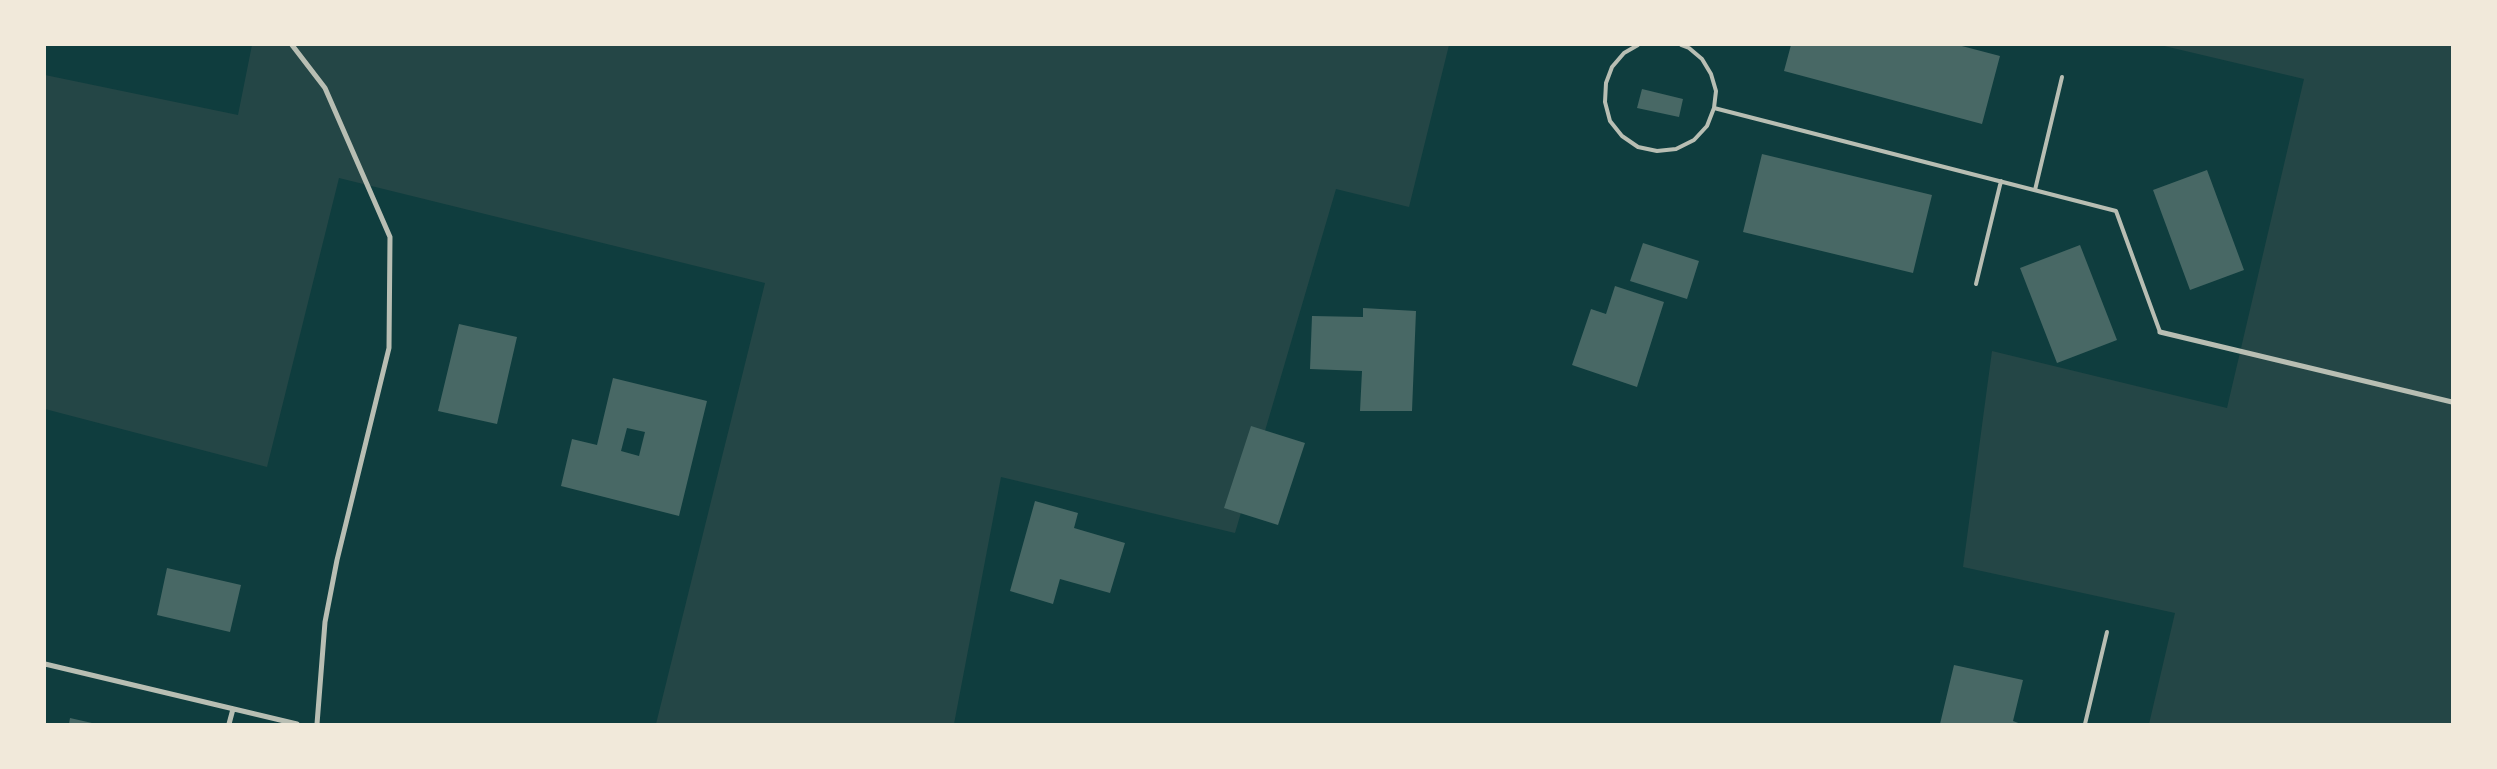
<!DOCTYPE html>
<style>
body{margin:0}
#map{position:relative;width:2497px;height:769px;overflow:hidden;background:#0f3d3e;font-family:"IBM Plex Serif",serif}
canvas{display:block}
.frame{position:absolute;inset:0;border:46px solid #f1e9da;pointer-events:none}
</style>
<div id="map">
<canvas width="2497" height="769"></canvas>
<div class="frame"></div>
</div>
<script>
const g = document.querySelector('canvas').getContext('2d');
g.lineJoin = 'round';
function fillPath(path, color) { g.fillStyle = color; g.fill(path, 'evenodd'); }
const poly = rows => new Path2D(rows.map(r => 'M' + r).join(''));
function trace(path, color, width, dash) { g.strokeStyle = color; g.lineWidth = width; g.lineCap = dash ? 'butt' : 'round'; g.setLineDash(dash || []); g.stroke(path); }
fillPath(poly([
 [252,45,1449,45,1409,207,1336,189,1235,533,1001,477,954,724,656,724,765,283,339,178,267,467,45,409,45,75,238,115],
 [2160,45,2452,45,2452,724,2149,724,2175,613,1963,567,1992,351,2227,408,2304,79]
]), '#244646');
fillPath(poly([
 [1791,45,1958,45,2000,56,1982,124,1784,71],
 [1642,89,1683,99,1679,117,1637,108],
 [1762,154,1932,195,1913,273,1743,232],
 [2207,170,2244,270,2190,290,2153,190],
 [1643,243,1699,261,1687,299,1630,281],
 [2080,245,2117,340,2057,363,2020,268],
 [1615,286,1664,302,1637,387,1572,365,1591,309,1606,314],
 [1363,308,1416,311,1412,411,1360,411,1362,371,1310,369,1312,316,1363,317],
 [459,324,517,337,497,424,438,411],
 [613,378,707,401,679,516,561,486,572,439,597,445],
 [627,428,645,432,639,456,621,451],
 [1251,426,1305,443,1278,525,1224,508],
 [1035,501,1078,513,1074,528,1125,543,1110,593,1060,579,1053,604,1010,591],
 [167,568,241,585,230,632,157,615],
 [1954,665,2023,680,2013,721,2021,724,1940,724],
 [70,718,92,723,92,724,69,724]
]), '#486865');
trace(poly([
 [1638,45,1624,53,1612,67,1606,83,1605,102,1610,121,1622,136,1638,147,1657,151,1676,149,1694,140,1707,126,1714,108,1716,91,1711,74,1702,59,1689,48,1681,45],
 [1714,108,2116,211,2160,332],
 [2035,190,2062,77],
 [1976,284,2001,181],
 [2085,724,2107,632]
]), '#b8beb3', 4);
trace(poly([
 [292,45,325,88,390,237,389,348,337,560,325,622,317,724],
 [2160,332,2452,402],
 [45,664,297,724],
 [229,724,233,709]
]), '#b8beb3', 5);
</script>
